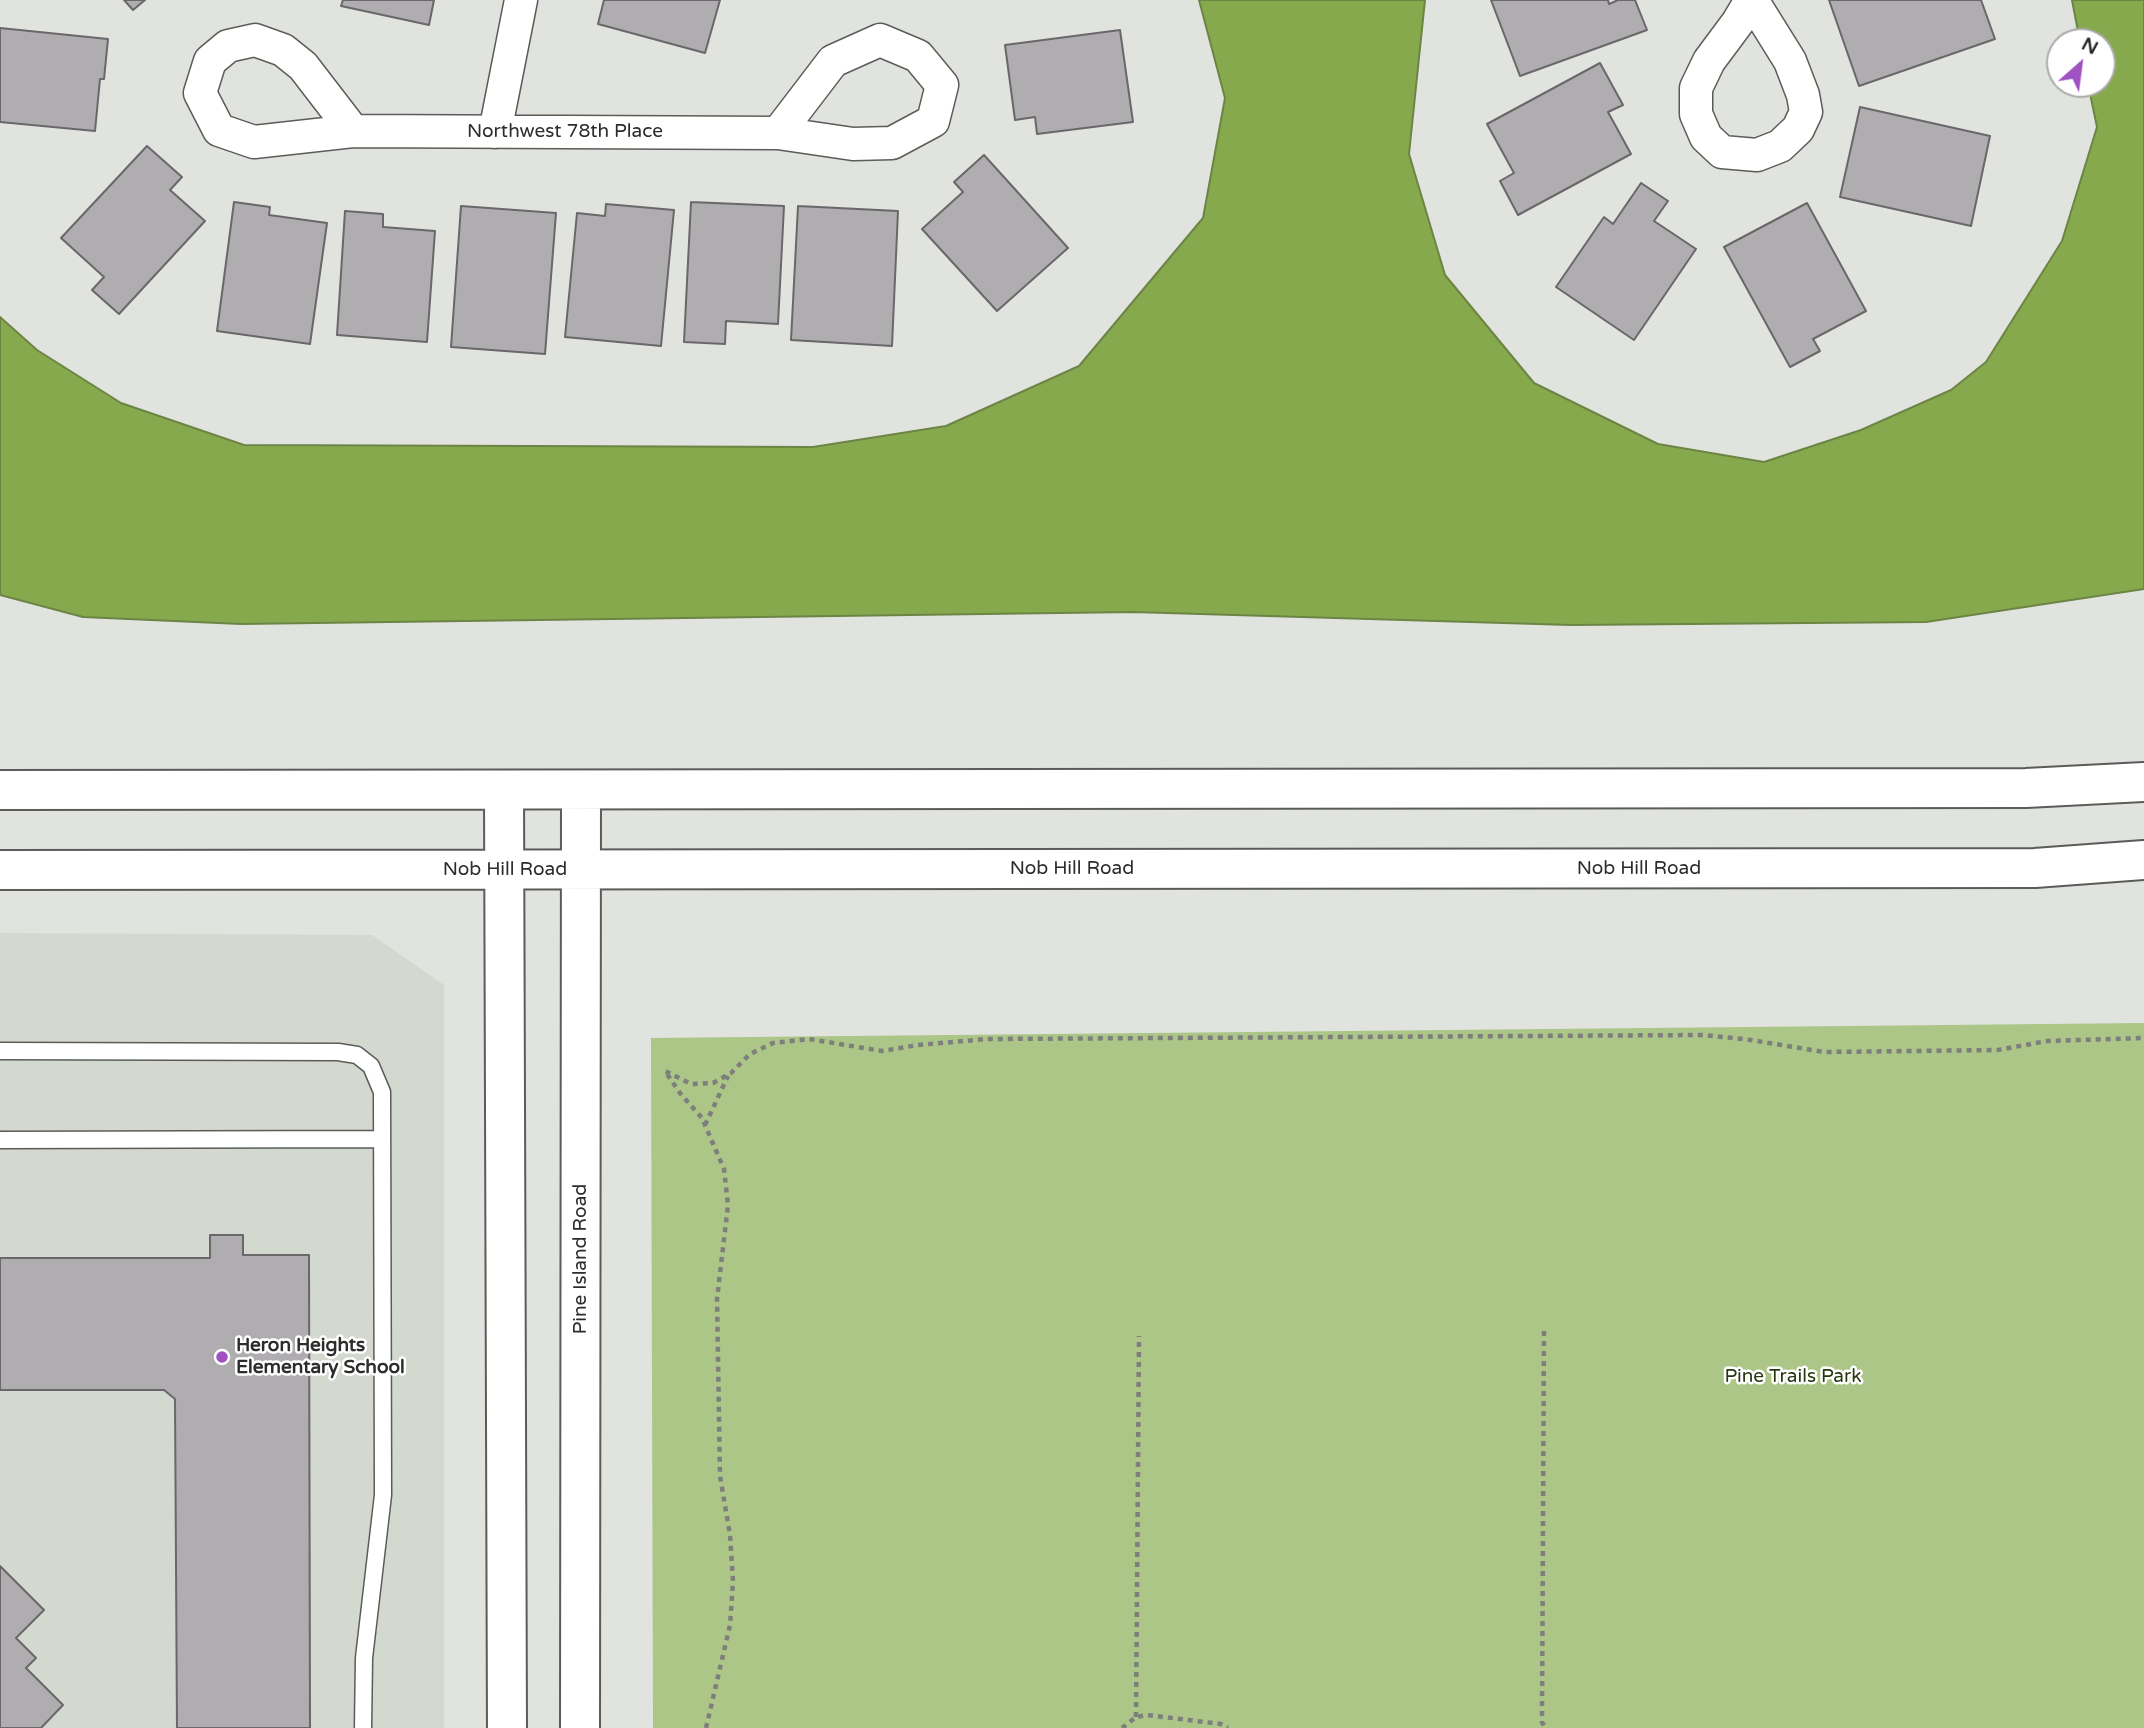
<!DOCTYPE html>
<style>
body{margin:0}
#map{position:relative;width:2144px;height:1728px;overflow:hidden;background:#e1e3df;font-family:"Varela Round",sans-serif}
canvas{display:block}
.north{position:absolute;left:2046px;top:28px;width:70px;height:70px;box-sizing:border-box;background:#fff;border:2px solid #ababaa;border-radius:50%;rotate:28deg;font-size:19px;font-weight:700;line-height:28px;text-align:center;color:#2c2c2b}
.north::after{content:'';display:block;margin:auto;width:24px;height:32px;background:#a152c2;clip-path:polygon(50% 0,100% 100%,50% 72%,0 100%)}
</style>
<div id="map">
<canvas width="2144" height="1728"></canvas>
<div class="north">N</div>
</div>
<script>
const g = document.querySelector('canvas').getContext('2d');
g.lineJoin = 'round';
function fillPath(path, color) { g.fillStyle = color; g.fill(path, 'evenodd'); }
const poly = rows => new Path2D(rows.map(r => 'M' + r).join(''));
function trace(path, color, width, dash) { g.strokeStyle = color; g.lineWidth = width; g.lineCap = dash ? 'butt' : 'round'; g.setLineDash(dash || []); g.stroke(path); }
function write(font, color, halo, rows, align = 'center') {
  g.font = font + ' "Varela Round",sans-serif'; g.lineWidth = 5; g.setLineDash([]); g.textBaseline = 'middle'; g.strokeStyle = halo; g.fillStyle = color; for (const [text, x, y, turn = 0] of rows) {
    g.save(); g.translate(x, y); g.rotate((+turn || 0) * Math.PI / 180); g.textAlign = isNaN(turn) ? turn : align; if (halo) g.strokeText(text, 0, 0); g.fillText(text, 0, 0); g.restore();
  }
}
fillPath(poly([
 [0,933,372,935,444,985,444,1728,0,1728]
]), '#d4d9cf');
fillPath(poly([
 [2144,1023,2144,1728,653,1728,651,1038]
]), '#abc687');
const water = poly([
 [1199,0,1425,0,1409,154,1445,275,1534,383,1658,444,1764,462,1861,430,1951,390,1986,362,2062,241,2097,127,2088,84,2102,84,2102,42,2080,42,2072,0,2144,0,2144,589,1926,622,1571,625,1133,612,241,624,83,617,0,595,0,317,37,350,121,403,244,445,813,447,946,426,1079,366,1203,218,1225,98,1199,0]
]);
fillPath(water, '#87a94e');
trace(water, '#6c8444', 2);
const building = poly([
 [124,0,145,0,133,10,124,0],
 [343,0,434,0,429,25,341,6,343,0],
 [604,0,720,0,705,53,598,24,604,0],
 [1491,0,1608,0,1609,4,1618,0,1635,0,1647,30,1520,76,1491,0],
 [1829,0,1981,0,1995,39,1859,86,1829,0],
 [0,28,108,39,104,79,100,79,95,131,0,122,0,28],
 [1120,30,1133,122,1037,134,1035,117,1015,120,1005,45,1120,30],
 [1600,63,1623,105,1608,112,1631,154,1518,215,1500,181,1514,173,1487,124,1600,63],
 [1860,107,1990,136,1971,226,1840,197,1860,107],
 [147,146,182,177,170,190,205,221,119,314,92,290,104,277,61,238,147,146],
 [984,155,1068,248,997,311,922,229,963,192,954,182,984,155],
 [1641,183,1668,201,1654,221,1696,249,1634,340,1556,287,1604,217,1613,224,1641,183],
 [234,202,270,207,269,215,327,223,310,344,217,331,234,202],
 [691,202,784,206,778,324,726,321,725,344,684,342,691,202],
 [1807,203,1866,311,1813,339,1820,351,1790,367,1724,247,1807,203],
 [606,204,674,210,661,346,565,337,577,213,605,216,606,204],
 [461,206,556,213,545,354,451,347,461,206],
 [798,206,898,211,892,346,791,340,798,206],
 [345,211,383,214,383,227,435,231,427,342,337,335,345,211],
 [210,1235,243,1235,243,1255,309,1255,310,1728,177,1728,175,1399,164,1390,0,1390,0,1258,210,1258,210,1235],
 [0,1566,44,1610,16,1638,36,1658,26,1668,63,1705,41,1728,0,1728,0,1566]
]);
fillPath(building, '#afadb0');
trace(building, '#69676a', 2);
const service = poly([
 [0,1051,338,1052,357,1055,371,1066,382,1092,383,1495,364,1658,363,1728],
 [0,1140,381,1139]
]);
const minor = poly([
 [1751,0,1738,22,1709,61,1696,88,1696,114,1706,137,1722,152,1757,155,1780,146,1798,129,1806,112,1803,95,1790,61,1752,0],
 [353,131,254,142,219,130,200,93,210,61,228,46,255,40,283,50,303,66,353,131,778,133,833,61,880,40,918,56,942,85,933,121,892,143,853,144,778,133],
 [495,132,521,0]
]);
const secondary = poly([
 [0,790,2026,788,2144,782],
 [504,791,507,1728],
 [0,870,2035,868,2144,860],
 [580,1728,581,790]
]);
trace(service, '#5b5c59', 19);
trace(minor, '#5b5c59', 35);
trace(secondary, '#5b5c59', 42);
trace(poly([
 [705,1125,728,1076],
 [1544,1331,1542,1722,1545,1728],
 [1136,1717,1139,1336],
 [706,1728,730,1625,733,1581,730,1535,720,1476,717,1299,728,1205,724,1169,702,1118,680,1093,665,1071,691,1084,713,1083,731,1073,750,1054,773,1043,809,1039,882,1051,918,1045,987,1039,1704,1035,1751,1040,1824,1052,1998,1050,2047,1041,2144,1038],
 [1122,1728,1136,1717,1147,1715,1221,1724,1228,1728]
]), '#7e7f7c', 4.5, [5, 5]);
trace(service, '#fff', 16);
trace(minor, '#fff', 32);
trace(secondary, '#fff', 38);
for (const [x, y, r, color] of [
 [222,1357,7,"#a152c2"]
]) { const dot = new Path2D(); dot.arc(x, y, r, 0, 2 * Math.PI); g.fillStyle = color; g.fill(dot); trace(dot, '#fff', 2.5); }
write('19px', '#2c2c2b', '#fff', [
 ["Northwest 78th Place",565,132],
 ["Nob Hill Road",1072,869],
 ["Nob Hill Road",1639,869],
 ["Nob Hill Road",505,870],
 ["Pine Island Road",581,1259,-90]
]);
write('bold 19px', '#2c2c2b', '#fff', [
 ["Heron Heights",236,1346],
 ["Elementary School",236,1368]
], 'left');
write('19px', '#293711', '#fff', [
 ["Pine Trails Park",1793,1377]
]);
</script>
